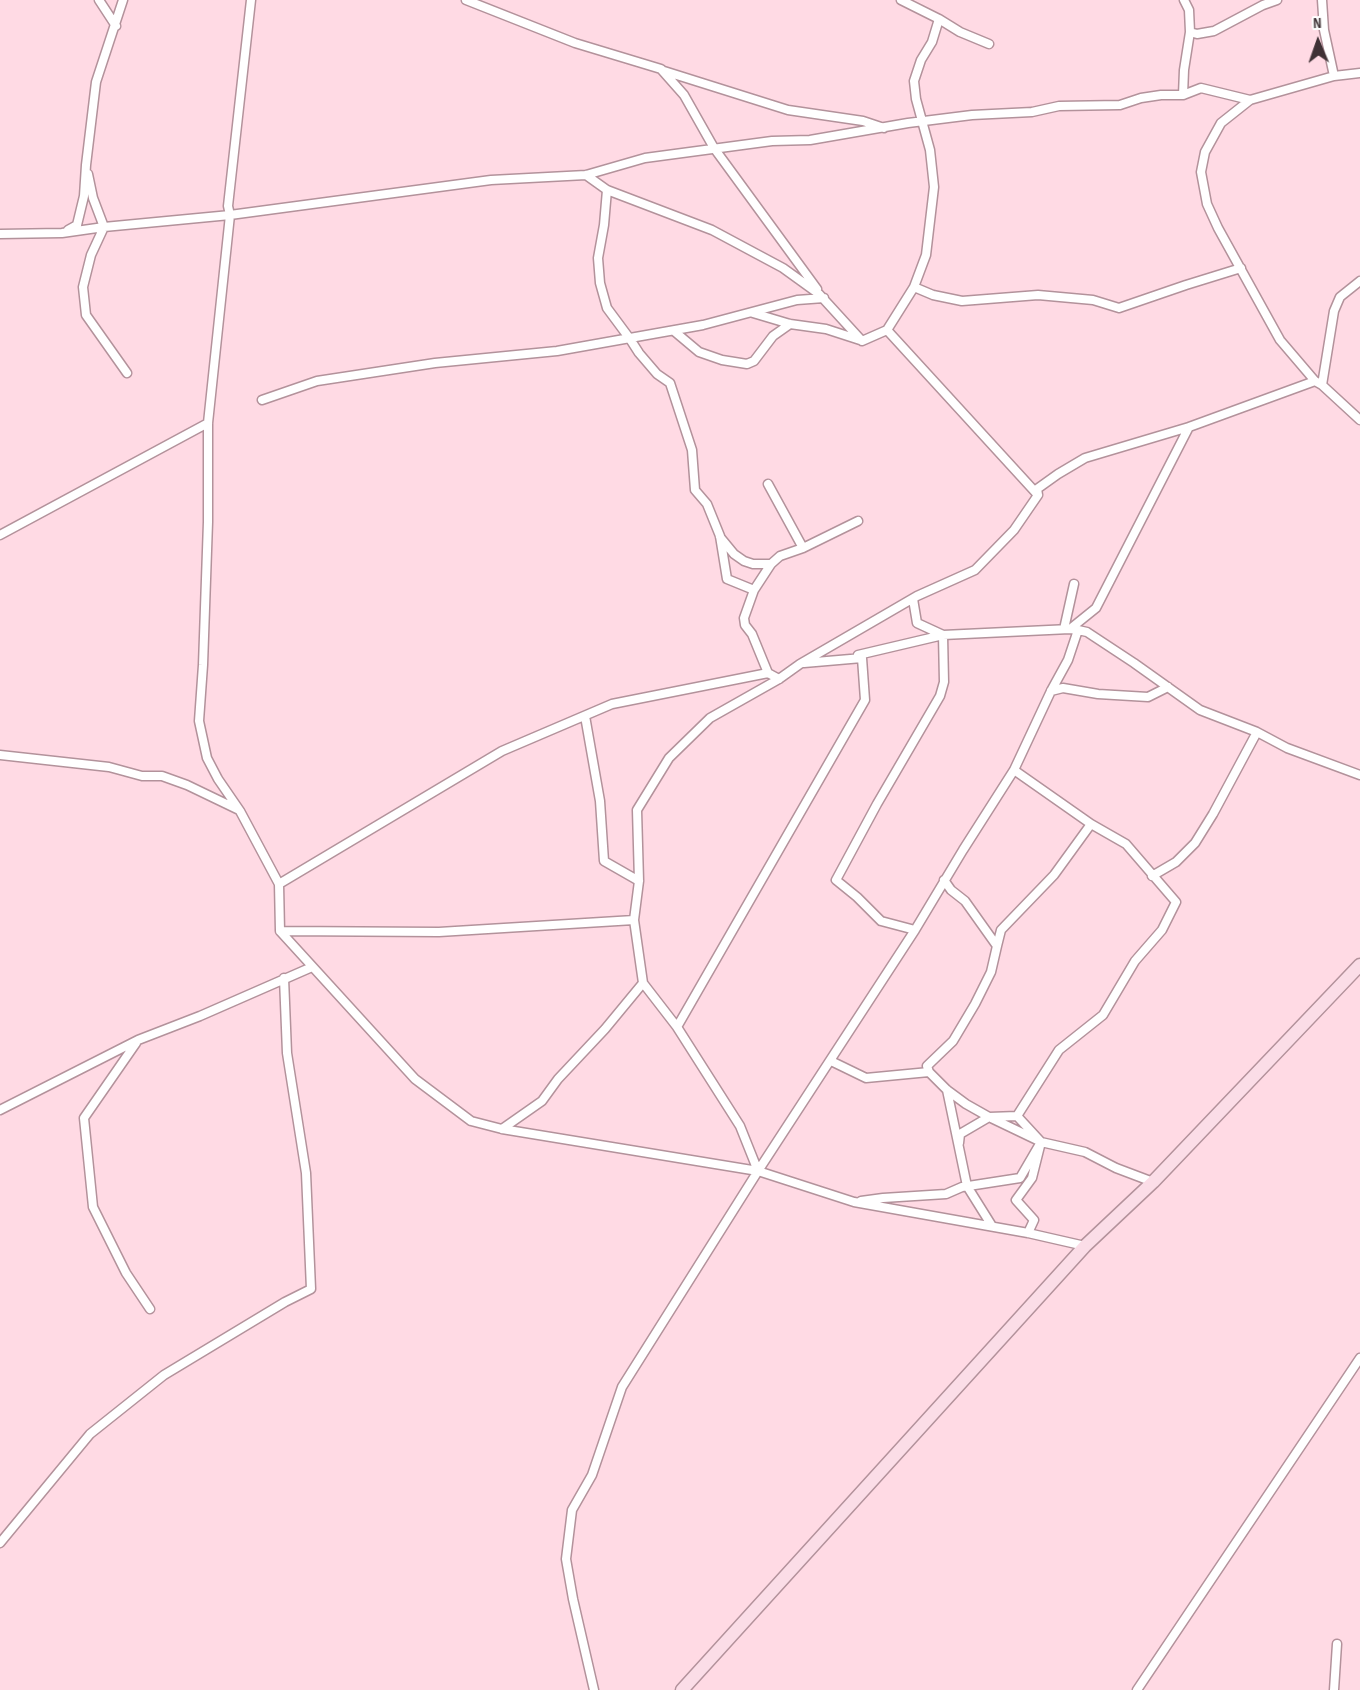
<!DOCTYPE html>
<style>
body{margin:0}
#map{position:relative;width:1360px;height:1690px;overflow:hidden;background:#ffdae4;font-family:"Sofia Sans Condensed",sans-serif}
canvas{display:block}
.north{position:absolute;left:1288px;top:12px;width:60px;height:60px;-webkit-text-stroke:4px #fff;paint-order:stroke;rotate:358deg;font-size:16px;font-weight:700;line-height:24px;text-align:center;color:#3f3135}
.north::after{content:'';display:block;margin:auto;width:21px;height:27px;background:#3f3135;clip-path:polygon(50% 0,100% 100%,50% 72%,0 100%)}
</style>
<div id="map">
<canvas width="1360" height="1690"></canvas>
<div class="north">N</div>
</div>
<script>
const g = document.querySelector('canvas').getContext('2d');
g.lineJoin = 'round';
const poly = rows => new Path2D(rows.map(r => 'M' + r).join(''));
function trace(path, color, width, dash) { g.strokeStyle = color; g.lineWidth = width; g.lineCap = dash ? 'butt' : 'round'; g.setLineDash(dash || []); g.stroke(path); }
const street = poly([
 [99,0,116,26],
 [251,0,228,206,230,215,208,423,208,522,203,665,199,721,207,758,218,779,240,811,279,884,280,931,415,1079,471,1121,502,1129,758,1171,854,1202,1028,1233,1085,1246],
 [466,0,575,43,661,69,684,95,714,148,817,289],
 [1322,0,1324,30,1334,76],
 [939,19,960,32,989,44],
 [1190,32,1197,34,1214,31,1263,5,1277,0],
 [664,71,788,110,863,121,884,128],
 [1183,95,1184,70,1190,32,1189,10,1184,0],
 [88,174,93,198,104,227,91,255,83,287,86,315,127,373],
 [586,175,607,190,712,230,783,268,819,294,862,341,887,330,914,287,926,255,934,187,930,150,916,99,914,81,921,60,932,42,939,19,901,0],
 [607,190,604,225,598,258,600,283,607,308,630,339,639,353,657,374,670,383,692,450,695,490,707,504,720,536,727,579,754,590],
 [68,230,77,225,84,196,86,165,96,82,123,0],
 [0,234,62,233,104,227,230,215,491,180,586,175,645,158,772,141,810,140,908,123,972,115,1032,112,1059,106,1120,105,1141,98,1161,95,1183,95,1201,88,1250,100],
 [914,287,933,295,962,301,1038,295,1093,300,1119,308,1186,285,1241,268],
 [753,313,790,324,826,329,860,340],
 [887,330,1038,495],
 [674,331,699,352,722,360,747,364,754,361,773,336,790,324],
 [1315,381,1280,340,1218,228,1207,204,1201,172,1205,152,1221,123,1250,100,1334,76,1360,73],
 [1322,385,1360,420],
 [262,400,317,381,435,363,557,351,703,325,797,300,824,298],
 [768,484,803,548],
 [0,535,208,423],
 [720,537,734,554,744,561,753,564,771,564],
 [913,599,917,623,943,635,944,682,940,696,877,804,836,880,857,897,881,921,915,930],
 [1064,629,1074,584],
 [1078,630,1087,632,1134,663,1200,710,1257,732,1287,748,1360,775],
 [804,663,862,658,858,655,943,635,1070,629],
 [768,673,752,634,745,625,744,618,754,590,771,564,780,556,803,548,858,521],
 [1051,691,1063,688,1098,694,1148,697,1168,687],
 [585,716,600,801,604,861,639,881],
 [0,755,109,767,142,776,162,776,187,785,239,810],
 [1014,770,1091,824,1126,844,1176,902,1162,930,1135,961,1103,1015,1059,1050,1017,1116,1041,1142,1032,1178,1016,1200,1034,1220,1028,1233],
 [1152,876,1176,862,1195,843,1213,814,1257,732],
 [944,880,951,890,965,901,997,946,1001,930,1054,875,1091,824],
 [279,884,502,751,612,704,768,673,779,679],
 [280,931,439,932,634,920],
 [677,1027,865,700,862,658],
 [136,1043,84,1118,93,1207,126,1273,150,1309],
 [831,1061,866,1078,929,1072,947,1090,966,1104,989,1117,1037,1140],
 [929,1072,927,1066,953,1041,975,1004,991,972,997,946],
 [947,1090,967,1186,992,1226],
 [0,1110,138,1040,200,1016,312,967],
 [502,1129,542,1101,558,1079,605,1029,643,983],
 [959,1143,960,1134,989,1117,1017,1116],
 [758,1171,740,1126,677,1027,643,983,634,920,639,881,637,810,669,758,710,718,779,679,800,664,917,596,975,570,1014,530,1038,495,1037,489,1058,474,1085,458,1189,427],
 [861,1201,883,1198,946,1194,962,1187,1020,1178,1041,1142,1085,1152,1116,1168,1153,1182],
 [0,1543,90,1434,164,1375,285,1302,311,1289,306,1173,287,1053,284,978],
 [594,1690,573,1599,566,1559,572,1510,592,1475,622,1387,758,1171,915,930,963,850,1014,770,1051,691,1068,660,1078,630,1070,629,1096,608,1189,427,1315,381,1322,385,1334,311,1340,297,1360,281],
 [1137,1690,1360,1358],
 [1334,1690,1337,1644]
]);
const secondary = poly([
 [682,1690,1085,1246,1153,1182,1360,965]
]);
trace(street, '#b3929b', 11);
trace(secondary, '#b3929b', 15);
trace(street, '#fff', 8);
trace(secondary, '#fbdde7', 12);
</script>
